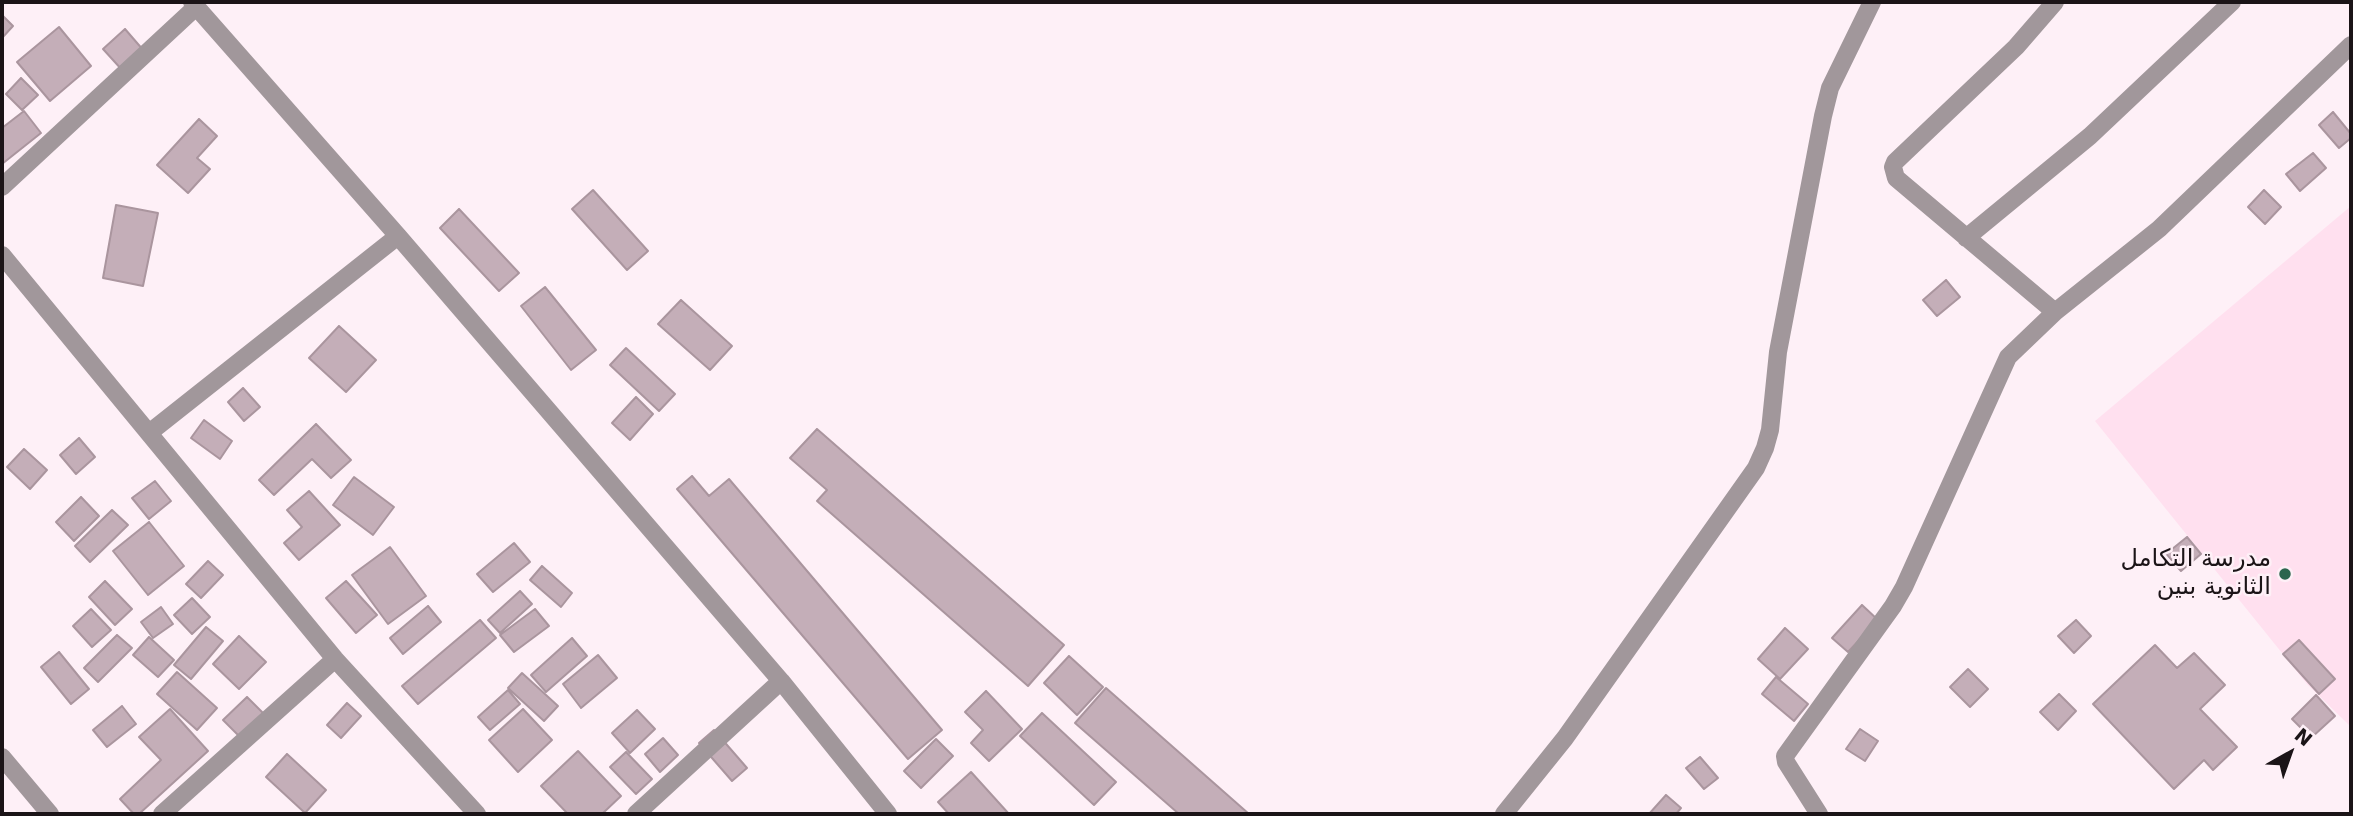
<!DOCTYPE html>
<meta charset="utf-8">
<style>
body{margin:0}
#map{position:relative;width:2353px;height:816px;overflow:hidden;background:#fef0f7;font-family:"DejaVu Sans",sans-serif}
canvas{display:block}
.frame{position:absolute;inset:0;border:4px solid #1b1417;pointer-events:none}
.north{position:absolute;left:2255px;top:718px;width:70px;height:70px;-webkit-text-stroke:5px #fef0f7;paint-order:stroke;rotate:40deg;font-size:19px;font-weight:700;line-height:28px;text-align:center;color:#1b1417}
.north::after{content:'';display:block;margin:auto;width:24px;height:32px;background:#1b1417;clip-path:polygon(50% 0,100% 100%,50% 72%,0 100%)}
</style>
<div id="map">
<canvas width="2353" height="816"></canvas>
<div class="frame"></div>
<div class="north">N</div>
</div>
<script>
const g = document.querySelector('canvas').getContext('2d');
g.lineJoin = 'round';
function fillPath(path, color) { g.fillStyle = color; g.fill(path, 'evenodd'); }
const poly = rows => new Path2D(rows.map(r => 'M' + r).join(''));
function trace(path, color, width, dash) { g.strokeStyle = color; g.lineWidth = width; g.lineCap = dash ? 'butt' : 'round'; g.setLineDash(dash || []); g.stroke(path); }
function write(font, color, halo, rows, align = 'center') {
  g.font = font + ' "DejaVu Sans",Cairo,sans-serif'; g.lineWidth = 5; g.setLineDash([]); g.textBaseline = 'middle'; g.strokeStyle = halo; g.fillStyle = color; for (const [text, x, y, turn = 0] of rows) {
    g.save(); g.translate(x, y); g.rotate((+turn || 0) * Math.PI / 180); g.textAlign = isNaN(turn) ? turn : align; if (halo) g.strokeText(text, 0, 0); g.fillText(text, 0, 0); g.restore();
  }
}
fillPath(poly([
 [2351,206,2351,727,2307,684,2095,421]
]), '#ffe0ef');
const building = poly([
 [2,15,13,26,2,38,2,15],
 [59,27,91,66,50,101,17,62,59,27],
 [125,29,144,51,123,71,103,49,125,29],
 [21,78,38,95,22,110,6,94,21,78],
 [24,111,41,133,2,164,2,128,24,111],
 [2333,112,2351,134,2351,138,2339,148,2319,125,2333,112],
 [199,119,217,136,197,158,210,169,188,193,157,165,199,119],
 [2313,153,2326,168,2300,191,2286,174,2313,153],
 [593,190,648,251,627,270,572,209,593,190],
 [2264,190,2281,207,2265,224,2248,207,2264,190],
 [116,205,158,213,143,286,103,278,116,205],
 [459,209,519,273,499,291,440,228,459,209],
 [1946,280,1960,297,1937,316,1923,300,1946,280],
 [545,287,596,350,571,370,521,306,545,287],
 [681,300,732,346,710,370,658,324,681,300],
 [339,326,376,360,346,392,309,358,339,326],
 [626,348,675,394,659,411,610,365,626,348],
 [243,388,260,407,244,421,228,402,243,388],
 [636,397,653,414,630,440,612,423,636,397],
 [204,420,232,441,220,459,191,438,204,420],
 [316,424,351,460,331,478,312,459,274,495,259,480,316,424],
 [817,429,1064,645,1028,686,817,501,827,490,790,458,817,429],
 [79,438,95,457,76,474,60,455,79,438],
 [24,449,47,470,30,489,7,467,24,449],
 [692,476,709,496,729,479,942,730,908,759,677,489,692,476],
 [354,477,394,507,373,535,333,505,354,477],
 [155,481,171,501,149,519,132,498,155,481],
 [309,491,340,525,299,560,284,543,302,527,287,510,309,491],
 [81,497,99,516,74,541,56,522,81,497],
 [112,510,128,525,90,562,75,546,112,510],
 [149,522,184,566,148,595,113,551,149,522],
 [2187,537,2201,554,2181,571,2166,554,2187,537],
 [514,543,530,562,493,592,477,574,514,543],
 [390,547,426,596,388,624,352,575,390,547],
 [208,561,223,575,201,598,186,584,208,561],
 [542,566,572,593,561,607,530,580,542,566],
 [105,581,132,609,115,625,89,597,105,581],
 [346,581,377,615,356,633,326,598,346,581],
 [520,591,532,604,500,633,488,620,520,591],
 [192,598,210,617,192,634,174,615,192,598],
 [1862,605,1878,620,1848,652,1832,638,1862,605],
 [428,606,441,622,403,654,390,638,428,606],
 [161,607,173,624,153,638,141,622,161,607],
 [91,609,111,630,92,647,73,626,91,609],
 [535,609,549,626,514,652,500,635,535,609],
 [480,620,496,638,418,704,402,686,480,620],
 [2076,620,2091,636,2074,653,2058,636,2076,620],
 [206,627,223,641,191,679,174,665,206,627],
 [1785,628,1808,649,1780,679,1758,659,1785,628],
 [117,635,132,648,98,682,84,668,117,635],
 [239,636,266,662,239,689,213,664,239,636],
 [149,637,174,660,158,677,133,655,149,637],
 [572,638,587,656,546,692,531,675,572,638],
 [2299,640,2335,679,2319,694,2283,654,2299,640],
 [2155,645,2177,668,2194,653,2225,685,2200,709,2237,747,2213,770,2204,760,2174,789,2093,704,2155,645],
 [59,652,89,689,71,704,41,667,59,652],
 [598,655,617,678,581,708,563,684,598,655],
 [1069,656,1103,687,1077,715,1044,683,1069,656],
 [1968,669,1988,689,1970,707,1950,687,1968,669],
 [177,672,217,708,197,730,157,694,177,672],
 [522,673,558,706,544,721,508,688,522,673],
 [1776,677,1808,704,1794,721,1762,694,1776,677],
 [1106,688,1249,814,1179,814,1075,723,1106,688],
 [508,690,520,704,490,730,478,717,508,690],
 [986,691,1022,729,989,761,971,743,983,730,965,712,986,691],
 [2059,694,2076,711,2058,730,2040,712,2059,694],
 [2316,695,2335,716,2311,738,2292,719,2316,695],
 [247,697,264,714,240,737,223,720,247,697],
 [347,703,361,716,341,738,327,725,347,703],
 [122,706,136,724,107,747,93,730,122,706],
 [170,709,208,751,139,814,134,814,120,799,161,760,139,737,170,709],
 [523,709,552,740,518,772,489,740,523,709],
 [637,710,655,729,630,753,612,733,637,710],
 [1042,713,1116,782,1094,805,1020,736,1042,713],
 [1860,729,1878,741,1865,761,1846,749,1860,729],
 [714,730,747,768,732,781,699,743,714,730],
 [663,738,678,755,660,772,645,754,663,738],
 [936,739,953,756,921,788,904,771,936,739],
 [578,751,621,796,602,814,568,814,541,786,578,751],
 [626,752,652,779,636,794,610,767,626,752],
 [287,754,326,790,305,813,266,777,287,754],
 [1700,757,1718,778,1704,789,1686,768,1700,757],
 [971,772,1009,814,949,814,938,802,971,772],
 [1666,795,1681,808,1676,814,1649,814,1666,795]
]);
fillPath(building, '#c4aeb8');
trace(building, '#aa959e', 2);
trace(poly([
 [192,2,398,236,781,681,888,814],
 [2,187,196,7],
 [1966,238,2090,136,2232,2],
 [2,255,335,659,477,814],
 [2055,312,1896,178,1893,167,1895,162,2016,47,2055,2],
 [149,433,398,236],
 [2,757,50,814],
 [162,814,335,659],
 [636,814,781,681],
 [1504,814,1565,738,1756,468,1765,448,1770,430,1778,352,1823,116,1830,88,1872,2],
 [1819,814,1786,762,1785,756,1893,606,1904,587,2008,357,2055,312,2159,229,2351,45]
]), '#a1979b', 18);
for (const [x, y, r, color] of [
 [2285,574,7,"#2c654d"]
]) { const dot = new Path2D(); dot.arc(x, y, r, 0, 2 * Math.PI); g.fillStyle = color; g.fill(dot); trace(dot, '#fef0f7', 2.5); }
write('24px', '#1b1417', '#fef0f7', [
 ["مدرسة التكامل",2271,560],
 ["الثانوية بنين",2271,588]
], 'right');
</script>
